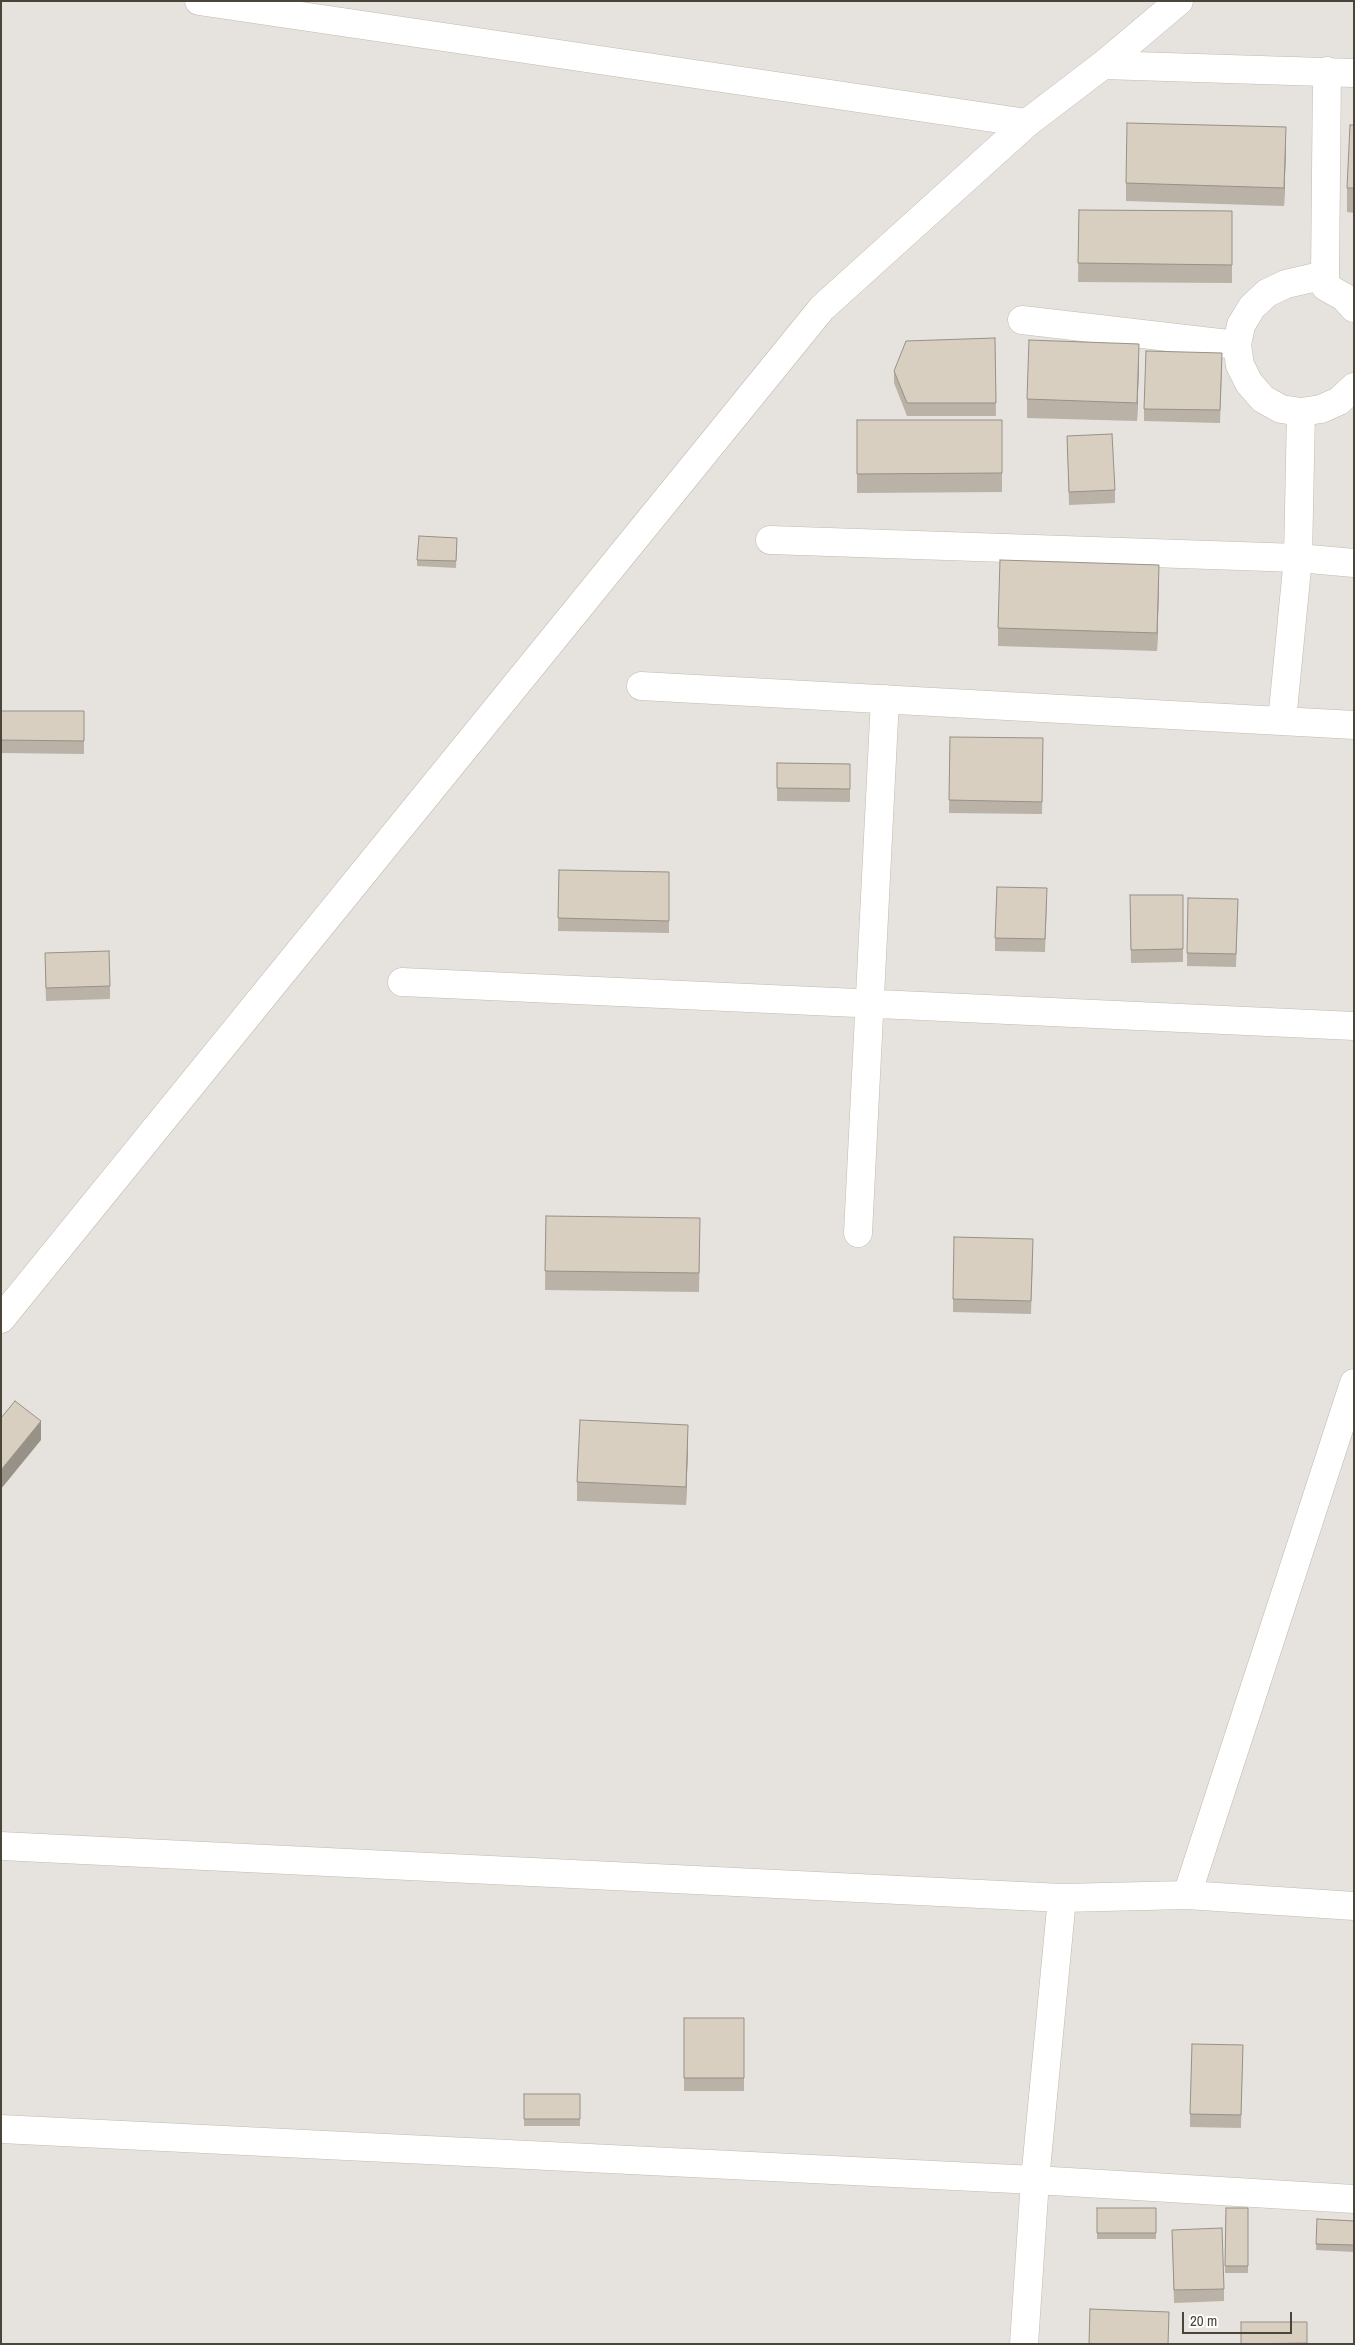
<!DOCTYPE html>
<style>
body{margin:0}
#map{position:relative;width:1355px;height:2345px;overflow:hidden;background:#f6f3ec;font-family:"Archivo Narrow",sans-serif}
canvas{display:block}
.frame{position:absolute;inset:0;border:2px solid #4b4439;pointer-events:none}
.scale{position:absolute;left:1182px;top:2312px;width:110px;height:22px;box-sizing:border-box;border:2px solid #4b4439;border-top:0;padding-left:6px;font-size:15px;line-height:18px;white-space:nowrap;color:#4b4439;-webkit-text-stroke:4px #fff;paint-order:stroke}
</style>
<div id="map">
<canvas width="1355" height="2345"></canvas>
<div class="frame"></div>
<div class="scale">20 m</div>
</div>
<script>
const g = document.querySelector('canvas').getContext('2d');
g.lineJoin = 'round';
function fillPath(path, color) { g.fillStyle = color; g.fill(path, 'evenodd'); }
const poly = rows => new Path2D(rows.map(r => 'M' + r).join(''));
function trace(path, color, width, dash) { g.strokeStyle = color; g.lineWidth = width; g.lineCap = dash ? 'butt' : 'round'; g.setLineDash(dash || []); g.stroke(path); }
fillPath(poly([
 [1,1,1354,1,1354,2344,1,2344]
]), '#e6e2dd');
const minor = poly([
 [199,1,1027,123],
 [1103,65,1354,73],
 [1325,275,1327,71],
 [1354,308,1344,297,1326,287,1325,275,1286,284,1267,293,1252,307,1241,325,1237,345,1240,365,1249,383,1263,399,1281,409,1301,412,1321,409,1339,401,1354,387],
 [1022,320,1237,345],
 [770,540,1298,558,1354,563],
 [641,686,1354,725],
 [1282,721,1298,558,1301,412],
 [402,982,1354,1026],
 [858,1233,885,699],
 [1,1846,1062,1898,1187,1895,1354,1906],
 [1187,1895,1354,1383],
 [1,2129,1035,2180,1354,2199],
 [1024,2344,1035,2180,1062,1898]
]);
const tertiary = poly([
 [1,1319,822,308,1027,123,1103,65,1179,1]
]);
trace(minor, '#c2bbae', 29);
trace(tertiary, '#c2bbae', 29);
trace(minor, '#fff', 28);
trace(tertiary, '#fff', 28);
fillPath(poly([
 [1354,125,1354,213,1347,212,1347,188],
 [1286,146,1284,206,1126,201,1126,183],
 [1079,210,1232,211,1232,283,1078,282],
 [995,338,996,416,907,416,894,383,894,371],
 [1139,363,1137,421,1027,418,1027,399],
 [1222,366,1220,423,1144,421,1144,409],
 [857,420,1002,420,1002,492,857,493],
 [1067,436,1115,490,1115,503,1069,505],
 [457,538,456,568,417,566,417,560],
 [1159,583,1157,651,998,646,998,628],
 [1,711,84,711,84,754,1,753],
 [950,737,1043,751,1042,814,949,813],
 [777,763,850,764,850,802,777,801],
 [559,870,669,872,669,933,558,931],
 [1130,895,1183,895,1183,962,1131,963],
 [1238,899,1236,967,1187,966,1187,953],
 [1047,901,1045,952,995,951,995,938],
 [45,966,110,986,110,999,46,1001],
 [546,1216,700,1237,699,1292,545,1290],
 [1033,1252,1031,1314,953,1312,953,1299],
 [688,1444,686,1505,577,1501,577,1482],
 [684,2018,744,2018,744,2091,684,2091],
 [1243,2045,1241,2128,1190,2127,1190,2114],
 [524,2094,580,2094,580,2126,524,2126],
 [1097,2208,1156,2208,1156,2239,1097,2239],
 [1226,2208,1248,2208,1248,2273,1225,2273],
 [1317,2219,1354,2221,1354,2252,1316,2250],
 [1172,2230,1224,2289,1224,2301,1174,2303]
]), '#bab2a6');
fillPath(poly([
 [1286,127,1286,146,1284,206,1284,188],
 [1139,344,1139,363,1137,421,1137,403],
 [1159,565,1159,583,1157,651,1157,633],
 [41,1421,41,1440,1,1489,1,1470],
 [688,1425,688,1444,686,1505,686,1487]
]), '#979187');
const building = poly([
 [1127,123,1286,127,1284,188,1126,183,1127,123],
 [1350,125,1354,125,1354,188,1347,188,1350,125],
 [1079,210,1232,211,1232,265,1078,263,1079,210],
 [995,338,996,403,907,403,894,371,906,341,995,338],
 [1029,340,1139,344,1137,403,1027,399,1029,340],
 [1146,351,1222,353,1220,410,1144,409,1146,351],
 [857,420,1002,420,1002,473,857,474,857,420],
 [1112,434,1115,490,1069,492,1067,436,1112,434],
 [419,536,457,538,456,561,417,560,419,536],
 [1000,560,1159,565,1157,633,998,628,1000,560],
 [1,711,84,711,84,741,1,740,1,711],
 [950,737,1043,738,1042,802,949,800,950,737],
 [777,763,850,764,850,789,777,788,777,763],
 [559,870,669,872,669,921,558,918,559,870],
 [997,887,1047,888,1045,939,995,938,997,887],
 [1130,895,1183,895,1183,949,1131,950,1130,895],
 [1188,898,1238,899,1236,954,1187,953,1188,898],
 [109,951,110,986,46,988,45,953,109,951],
 [546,1216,700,1218,699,1273,545,1271,546,1216],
 [954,1237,1033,1239,1031,1301,953,1299,954,1237],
 [15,1401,41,1421,1,1470,1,1418,15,1401],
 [580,1420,688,1425,686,1487,577,1482,580,1420],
 [684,2018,744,2018,744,2078,684,2078,684,2018],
 [1192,2044,1243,2045,1241,2115,1190,2114,1192,2044],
 [524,2094,580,2094,580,2119,524,2119,524,2094],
 [1097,2208,1156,2208,1156,2233,1097,2233,1097,2208],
 [1226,2208,1248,2208,1248,2266,1225,2266,1226,2208],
 [1317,2219,1354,2221,1354,2245,1316,2244,1317,2219],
 [1222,2228,1224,2289,1174,2290,1172,2230,1222,2228],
 [1090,2309,1169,2312,1168,2344,1089,2344,1090,2309],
 [1241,2322,1307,2322,1307,2343,1241,2344,1241,2322]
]);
fillPath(building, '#d8cfc1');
trace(building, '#979187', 1);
</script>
